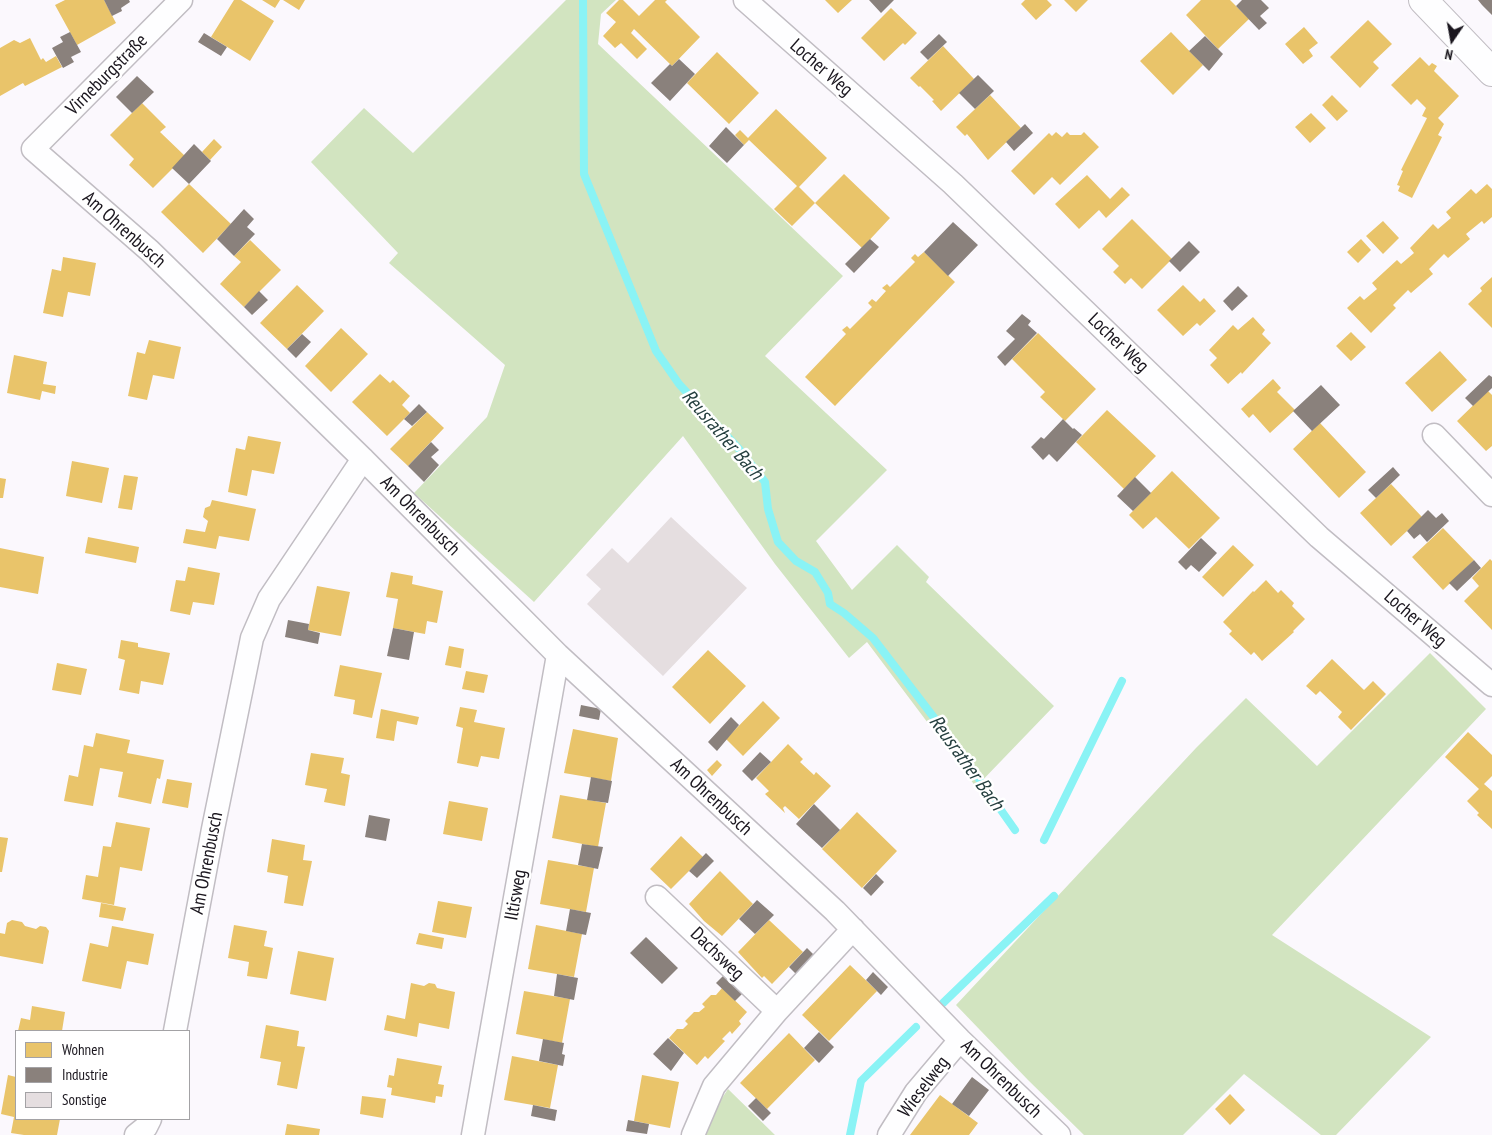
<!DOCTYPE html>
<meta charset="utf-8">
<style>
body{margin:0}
#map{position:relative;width:1492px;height:1135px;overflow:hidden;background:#fbf8fd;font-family:"PT Sans Narrow",sans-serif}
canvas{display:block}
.legend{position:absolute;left:15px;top:1030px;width:175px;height:90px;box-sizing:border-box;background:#fff;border:1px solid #a3a2a5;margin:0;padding:6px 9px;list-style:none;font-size:15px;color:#1a161e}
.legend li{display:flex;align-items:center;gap:10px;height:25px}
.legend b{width:25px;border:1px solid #a3a2a5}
.north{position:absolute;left:1427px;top:15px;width:50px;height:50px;-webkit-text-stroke:4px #fff;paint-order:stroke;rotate:192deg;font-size:14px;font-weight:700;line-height:20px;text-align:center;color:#1a161e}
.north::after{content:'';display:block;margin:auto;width:18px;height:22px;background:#1a161e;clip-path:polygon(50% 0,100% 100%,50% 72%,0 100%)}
</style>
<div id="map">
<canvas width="1492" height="1135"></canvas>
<ul class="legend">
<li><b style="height:14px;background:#e9c46a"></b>Wohnen</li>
<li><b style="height:14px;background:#8a817c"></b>Industrie</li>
<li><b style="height:14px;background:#e5dee0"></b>Sonstige</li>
</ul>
<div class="north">N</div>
</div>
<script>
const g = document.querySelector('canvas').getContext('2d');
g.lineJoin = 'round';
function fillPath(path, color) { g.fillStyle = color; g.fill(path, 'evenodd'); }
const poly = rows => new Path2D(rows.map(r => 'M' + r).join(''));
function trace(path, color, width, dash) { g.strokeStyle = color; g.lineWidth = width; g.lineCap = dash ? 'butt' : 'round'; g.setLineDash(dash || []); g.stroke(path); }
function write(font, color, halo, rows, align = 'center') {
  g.font = font + ' "PT Sans Narrow",sans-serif'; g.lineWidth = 5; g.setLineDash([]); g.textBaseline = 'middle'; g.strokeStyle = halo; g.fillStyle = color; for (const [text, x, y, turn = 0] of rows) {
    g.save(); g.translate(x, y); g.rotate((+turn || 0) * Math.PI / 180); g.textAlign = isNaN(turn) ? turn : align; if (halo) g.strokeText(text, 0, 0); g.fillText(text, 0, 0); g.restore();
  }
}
fillPath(poly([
 [566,0,616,0,601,14,598,44,843,276,765,356,887,470,816,541,852,590,897,545,929,577,926,582,1054,706,976,787,867,642,849,658,775,564,683,436,534,602,414,493,487,417,505,365,389,263,398,253,311,162,364,108,413,153],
 [1430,653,1486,709,1272,935,1431,1037,1336,1135,1321,1135,1244,1074,1183,1135,1084,1135,1028,1080,956,1005,1196,748,1246,698,1317,766],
 [728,1089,775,1135,704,1135,713,1112]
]), '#d2e4c0');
fillPath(poly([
 [65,0,104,0,116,23,77,45,55,5],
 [234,0,241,0,274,21,250,61,211,37],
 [262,0,280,0,275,8],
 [283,0,305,0,299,10],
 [619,0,623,0,639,16,655,0,667,0,665,2,700,37,672,66,634,29,631,33,647,49,637,59,621,43,615,48,603,36,616,22,606,13],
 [825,0,852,0,838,13],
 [1025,0,1047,0,1052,5,1036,20,1021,4],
 [1064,0,1088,0,1076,12],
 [1201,0,1230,0,1249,19,1218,49,1186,15],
 [891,8,917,33,905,45,903,43,884,61,861,38],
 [1368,20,1392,44,1373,62,1379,68,1360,88,1330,57],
 [1304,27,1318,43,1309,50,1313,56,1303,64,1285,44],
 [1171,32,1203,65,1173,95,1140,61],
 [30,38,41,60,43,58,46,62,56,56,62,67,25,86,23,83,0,96,0,48,14,40,20,43],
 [943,46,974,79,941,111,932,101,934,100,920,86,919,87,910,78],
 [717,52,759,93,729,124,687,83],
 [1420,57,1429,66,1432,63,1437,66,1434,71,1459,96,1438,118,1444,124,1438,135,1442,137,1412,198,1398,191,1400,186,1397,185,1403,171,1401,170,1427,118,1422,116,1426,108,1417,99,1411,105,1391,85],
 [990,95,1021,128,988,160,967,134,965,136,956,127],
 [1332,95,1348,111,1337,121,1322,105],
 [142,103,166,127,160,132,185,156,153,188,129,165,134,159,110,135],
 [776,109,827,158,799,187,815,203,792,226,774,209,797,186,749,140,744,145,735,135,740,130,748,138],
 [1311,113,1326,128,1310,143,1295,127],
 [1056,132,1062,137,1067,132,1070,135,1081,135,1084,132,1099,147,1060,185,1052,177,1034,195,1011,171,1049,133,1052,136],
 [214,139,222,147,210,160,202,152],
 [844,174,890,218,862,248,815,203],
 [1087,175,1110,199,1122,187,1130,195,1106,218,1099,210,1079,229,1055,204],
 [189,184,231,224,203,253,161,212],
 [1487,184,1492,189,1492,217,1484,224,1482,221,1466,234,1470,239,1448,258,1444,254,1429,269,1433,274,1411,293,1408,290,1393,305,1396,308,1371,333,1347,308,1360,296,1364,300,1377,289,1372,283,1397,260,1401,264,1414,253,1410,248,1433,224,1438,229,1451,218,1446,212,1471,189,1476,194],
 [1132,219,1172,259,1142,289,1131,278,1125,284,1113,272,1119,266,1102,249],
 [1383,221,1399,238,1383,254,1366,236],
 [1361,239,1371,250,1358,263,1347,252],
 [250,240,281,270,244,307,220,284,241,262,234,256],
 [924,252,955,282,835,406,805,377,846,334,842,330,847,326,850,329,872,307,868,303,872,299,876,302,886,291,882,288,887,284,890,287,915,262,911,258,915,254,918,257],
 [63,257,96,263,90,296,68,292,63,317,43,313,52,269,61,271],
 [1492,277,1492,328,1468,304,1482,291,1480,288],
 [297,285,324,311,287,349,260,323],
 [1183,285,1200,302,1204,298,1216,311,1200,326,1197,323,1183,336,1157,310],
 [1253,317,1265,330,1262,334,1271,343,1242,374,1241,372,1228,384,1210,365,1217,358,1209,350,1233,325,1238,330],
 [341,328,368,354,331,392,305,366],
 [1351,332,1366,347,1351,361,1336,346],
 [1038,333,1096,389,1065,421,1040,397,1045,392,1012,359],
 [149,340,181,347,174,379,153,375,147,400,128,396,137,352,145,354],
 [1440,351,1467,380,1432,412,1405,383],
 [14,355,47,362,43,384,56,386,55,394,42,391,40,400,7,393],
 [380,374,390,383,393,380,410,396,402,405,410,413,387,436,352,402],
 [1273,379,1281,388,1277,392,1295,410,1270,433,1253,414,1249,418,1241,409],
 [1488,391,1492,395,1492,446,1486,451,1457,421],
 [1107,410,1156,456,1124,489,1076,442],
 [427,412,444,428,408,466,390,449],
 [1320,423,1366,472,1339,498,1293,449],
 [248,436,281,442,274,474,252,470,247,496,228,492,236,448,245,450],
 [72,461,109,468,102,503,66,496],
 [1172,471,1220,518,1189,549,1156,517,1143,529,1129,515],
 [124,475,138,477,132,510,118,508],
 [0,478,6,479,3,498,0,498],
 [1391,484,1422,517,1391,546,1360,513],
 [212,500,256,509,249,541,219,536,216,549,183,543,186,529,205,532,208,521,203,517,205,508,210,506],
 [1443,528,1474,560,1443,590,1412,557],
 [88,537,139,547,136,563,85,553],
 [1233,545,1254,565,1223,597,1202,577],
 [0,548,44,557,38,594,0,587],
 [1490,559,1492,561,1492,630,1464,601,1479,586,1472,578],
 [188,567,220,573,214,605,193,602,190,615,170,611,176,580,185,581],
 [391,572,413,576,412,584,443,591,437,623,427,621,425,634,393,628,398,599,386,597],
 [1266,580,1278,593,1281,590,1294,603,1292,606,1305,619,1293,631,1294,632,1262,661,1254,652,1251,655,1229,634,1232,631,1223,622,1253,591,1254,592],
 [317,586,350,592,341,636,308,630],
 [121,640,138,643,138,647,170,653,163,685,141,681,139,694,119,690,125,660,118,658],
 [449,646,464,649,461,668,445,665],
 [708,650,746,686,710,724,672,687],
 [1332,659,1364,690,1373,681,1386,694,1351,730,1338,717,1342,712,1320,691,1316,695,1306,686],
 [57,663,87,669,81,695,52,690],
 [340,665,382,673,372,718,353,714,355,700,334,696],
 [466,671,488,675,484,693,462,689],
 [763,701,780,718,743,756,726,739],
 [460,707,477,710,474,722,505,728,499,759,481,756,478,767,457,763,463,728,456,726],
 [381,709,419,717,417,725,397,721,394,741,376,738],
 [573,729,618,738,611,781,564,773],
 [1468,732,1492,755,1492,776,1484,784,1492,791,1492,829,1477,815,1479,813,1467,801,1479,789,1445,757],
 [96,733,130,740,127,753,164,760,160,779,157,778,151,804,118,797,123,772,100,768,93,806,64,801,69,775,78,777,84,745,93,747],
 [788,744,803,759,800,762,814,775,816,772,831,786,799,819,785,806,783,808,785,813,765,794,769,791,756,778],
 [311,753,344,758,341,773,350,775,345,806,324,802,327,789,305,785],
 [717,760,722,765,712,776,707,770],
 [167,779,192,783,188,808,162,803],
 [560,795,606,803,598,847,552,838],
 [449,801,488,808,482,841,443,834],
 [857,812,897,851,862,888,822,849],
 [116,822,150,828,142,871,120,867,114,905,82,899,86,875,98,877,103,846,111,847],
 [681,836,703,857,671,889,650,869],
 [0,837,8,838,2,872,0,872],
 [272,839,305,845,303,860,312,861,303,906,284,903,288,876,267,872],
 [548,860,594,868,586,912,540,904],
 [720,871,753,904,722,936,704,921,689,904],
 [438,901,472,907,466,938,432,932],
 [101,903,126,908,123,921,99,917],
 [12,920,22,922,25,926,36,929,40,926,46,927,49,931,43,964,0,956,0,933,5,934,7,923],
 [769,920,803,952,772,984,764,976,762,978,738,952],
 [234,925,267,931,264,946,273,948,267,979,247,976,249,962,228,958],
 [536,925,582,934,574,977,528,969],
 [112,926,154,934,148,965,127,961,121,989,82,981,90,943,108,947],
 [419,933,444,938,442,949,416,944],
 [298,951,334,958,326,1001,290,994],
 [850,965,877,991,829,1041,802,1015],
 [411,983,424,986,429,983,435,984,437,988,455,992,449,1029,419,1023,417,1037,384,1030,387,1015,405,1019],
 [722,988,747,1012,739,1021,741,1024,732,1034,730,1031,722,1039,725,1041,708,1059,705,1056,697,1065,669,1038,677,1029,683,1029,688,1024,685,1021,694,1012,699,1012,705,1007,702,1004,711,995,716,995],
 [524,991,570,999,562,1043,516,1034],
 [32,1006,65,1012,62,1031,18,1031,21,1018,30,1020],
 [266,1025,299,1031,297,1046,305,1047,297,1089,277,1085,281,1062,260,1058],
 [789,1033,815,1060,767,1109,740,1083],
 [512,1056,558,1065,550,1108,504,1100],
 [397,1058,442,1066,438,1084,444,1085,442,1097,436,1096,435,1103,391,1095,392,1088,387,1087,389,1075,394,1076],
 [8,1075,16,1077,16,1119,60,1119,57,1135,24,1135,11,1133,14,1117,1,1114],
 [642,1075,679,1082,670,1128,634,1121],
 [1230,1094,1245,1110,1230,1125,1215,1109],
 [940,1095,978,1123,969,1135,910,1135],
 [362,1096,386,1099,383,1118,360,1114],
 [287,1124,320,1129,319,1135,285,1135]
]), '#e9c46a');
fillPath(poly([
 [104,0,129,0,130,2,121,8,122,11,112,16],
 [869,0,894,0,881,13],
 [1242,0,1261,0,1269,8,1260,16,1267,23,1259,30,1236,6],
 [1478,0,1492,0,1492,15,1482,5],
 [70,32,81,52,71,57,74,62,63,68,52,48,63,42,60,37],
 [204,33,227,47,221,56,198,42],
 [939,34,947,42,928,60,920,52],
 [1205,36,1223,54,1209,71,1189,51],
 [679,59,695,74,670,101,651,83,670,64,672,66],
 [978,75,994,91,975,109,959,93],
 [137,76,154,92,132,113,116,97],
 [1025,124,1033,133,1014,151,1006,142],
 [726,127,744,145,727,163,709,146],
 [194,144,211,161,189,184,172,168],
 [244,209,254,219,247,227,255,234,234,256,217,239],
 [953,222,978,245,948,276,924,252],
 [870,239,879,247,854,273,845,264],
 [1189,241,1200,252,1180,272,1169,261],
 [1238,286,1248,296,1232,311,1223,301],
 [259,291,268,300,252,315,244,307],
 [1022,314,1031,321,1028,325,1037,333,1005,366,997,357,1015,339,1006,331],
 [302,334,311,342,296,358,287,349],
 [1489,375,1492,377,1492,388,1473,406,1465,398],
 [1321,385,1340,405,1312,431,1293,411],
 [419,404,427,412,412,426,404,419],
 [1063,419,1073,429,1074,428,1082,435,1057,462,1049,454,1043,460,1031,447,1041,437,1044,439],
 [431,442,439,450,431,457,439,465,424,482,408,466],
 [1393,467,1400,475,1376,498,1368,490],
 [1135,477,1151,493,1133,511,1117,496],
 [1428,510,1436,518,1442,513,1449,521,1427,542,1420,534,1414,539,1407,531],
 [1201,538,1217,553,1199,572,1191,565,1186,570,1178,562],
 [1474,560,1481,568,1457,591,1449,583],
 [288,620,309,624,308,630,320,633,318,644,285,637],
 [393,628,414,632,409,660,387,656],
 [581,705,601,709,599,720,579,716],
 [731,717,739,725,717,751,708,742],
 [760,752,771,762,752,781,742,771],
 [591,777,612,781,608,803,587,800],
 [814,804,840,830,822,848,796,824],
 [369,815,390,819,386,841,365,837],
 [582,844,603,847,598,869,578,865],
 [706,853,714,861,697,878,689,871],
 [876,874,884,882,871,896,863,888],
 [757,900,774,915,755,934,739,919],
 [570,909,591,913,586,935,566,931],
 [646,937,678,968,662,984,630,953],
 [807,948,815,956,797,975,789,967],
 [873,972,888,987,881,995,866,980],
 [557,974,578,978,574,1000,554,996],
 [724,975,743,993,735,1001,716,983],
 [819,1032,834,1047,819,1063,804,1048],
 [668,1038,684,1053,671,1071,653,1054],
 [543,1039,564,1043,562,1054,565,1055,563,1066,539,1061],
 [972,1077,989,1090,969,1116,952,1104],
 [756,1098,771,1113,763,1121,748,1106],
 [533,1105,557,1110,555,1121,531,1116],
 [628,1120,649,1124,647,1134,626,1131]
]), '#8a817c');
trace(poly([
 [583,0,584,174,656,351,679,384,739,449,765,482,768,509,778,542,796,561,815,572,828,593,830,604,844,613,873,638,955,745,1015,830],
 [1044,840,1122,681],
 [943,1003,1054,896],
 [850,1135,861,1081,916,1027]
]), '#8af3f5', 8);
fillPath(poly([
 [671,517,747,588,663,676,587,604,601,589,586,575,612,548,628,563]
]), '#e5dee0');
const minor = poly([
 [181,0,33,149,150,251,363,459,558,655,835,911,960,1040,1059,1135],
 [745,0,953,184,1319,537,1492,685],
 [1434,435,1492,495],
 [657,897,777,1011],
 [175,1031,213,829,252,638,269,599,363,459],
 [136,1135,146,1127,150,1119],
 [473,1135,558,655],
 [693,1135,714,1086,777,1011,853,929],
 [889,1135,916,1092,960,1040]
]);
const secondary = poly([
 [1423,0,1492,72]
]);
trace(minor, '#c1bdc3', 25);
trace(secondary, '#c1bdc3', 30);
trace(minor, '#fefeff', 22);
trace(secondary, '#fefeff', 28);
write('19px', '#1a161e', '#fff', [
 ["Locher Weg",821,68,41],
 ["Virneburgstraße",107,75,-45],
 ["Am Ohrenbusch",124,230,42],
 ["Locher Weg",1118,343,44],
 ["Am Ohrenbusch",420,516,45],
 ["Locher Weg",1415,619,41],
 ["Am Ohrenbusch",711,797,43],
 ["Am Ohrenbusch",207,863,-79],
 ["Iltisweg",516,895,-80],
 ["Dachsweg",717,954,44],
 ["Am Ohrenbusch",1001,1079,44],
 ["Wieselweg",924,1087,-53]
]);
write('italic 20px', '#253f3f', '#fff', [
 ["Reusrather Bach",722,435,49],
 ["Reusrather Bach",966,763,54]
]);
</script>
